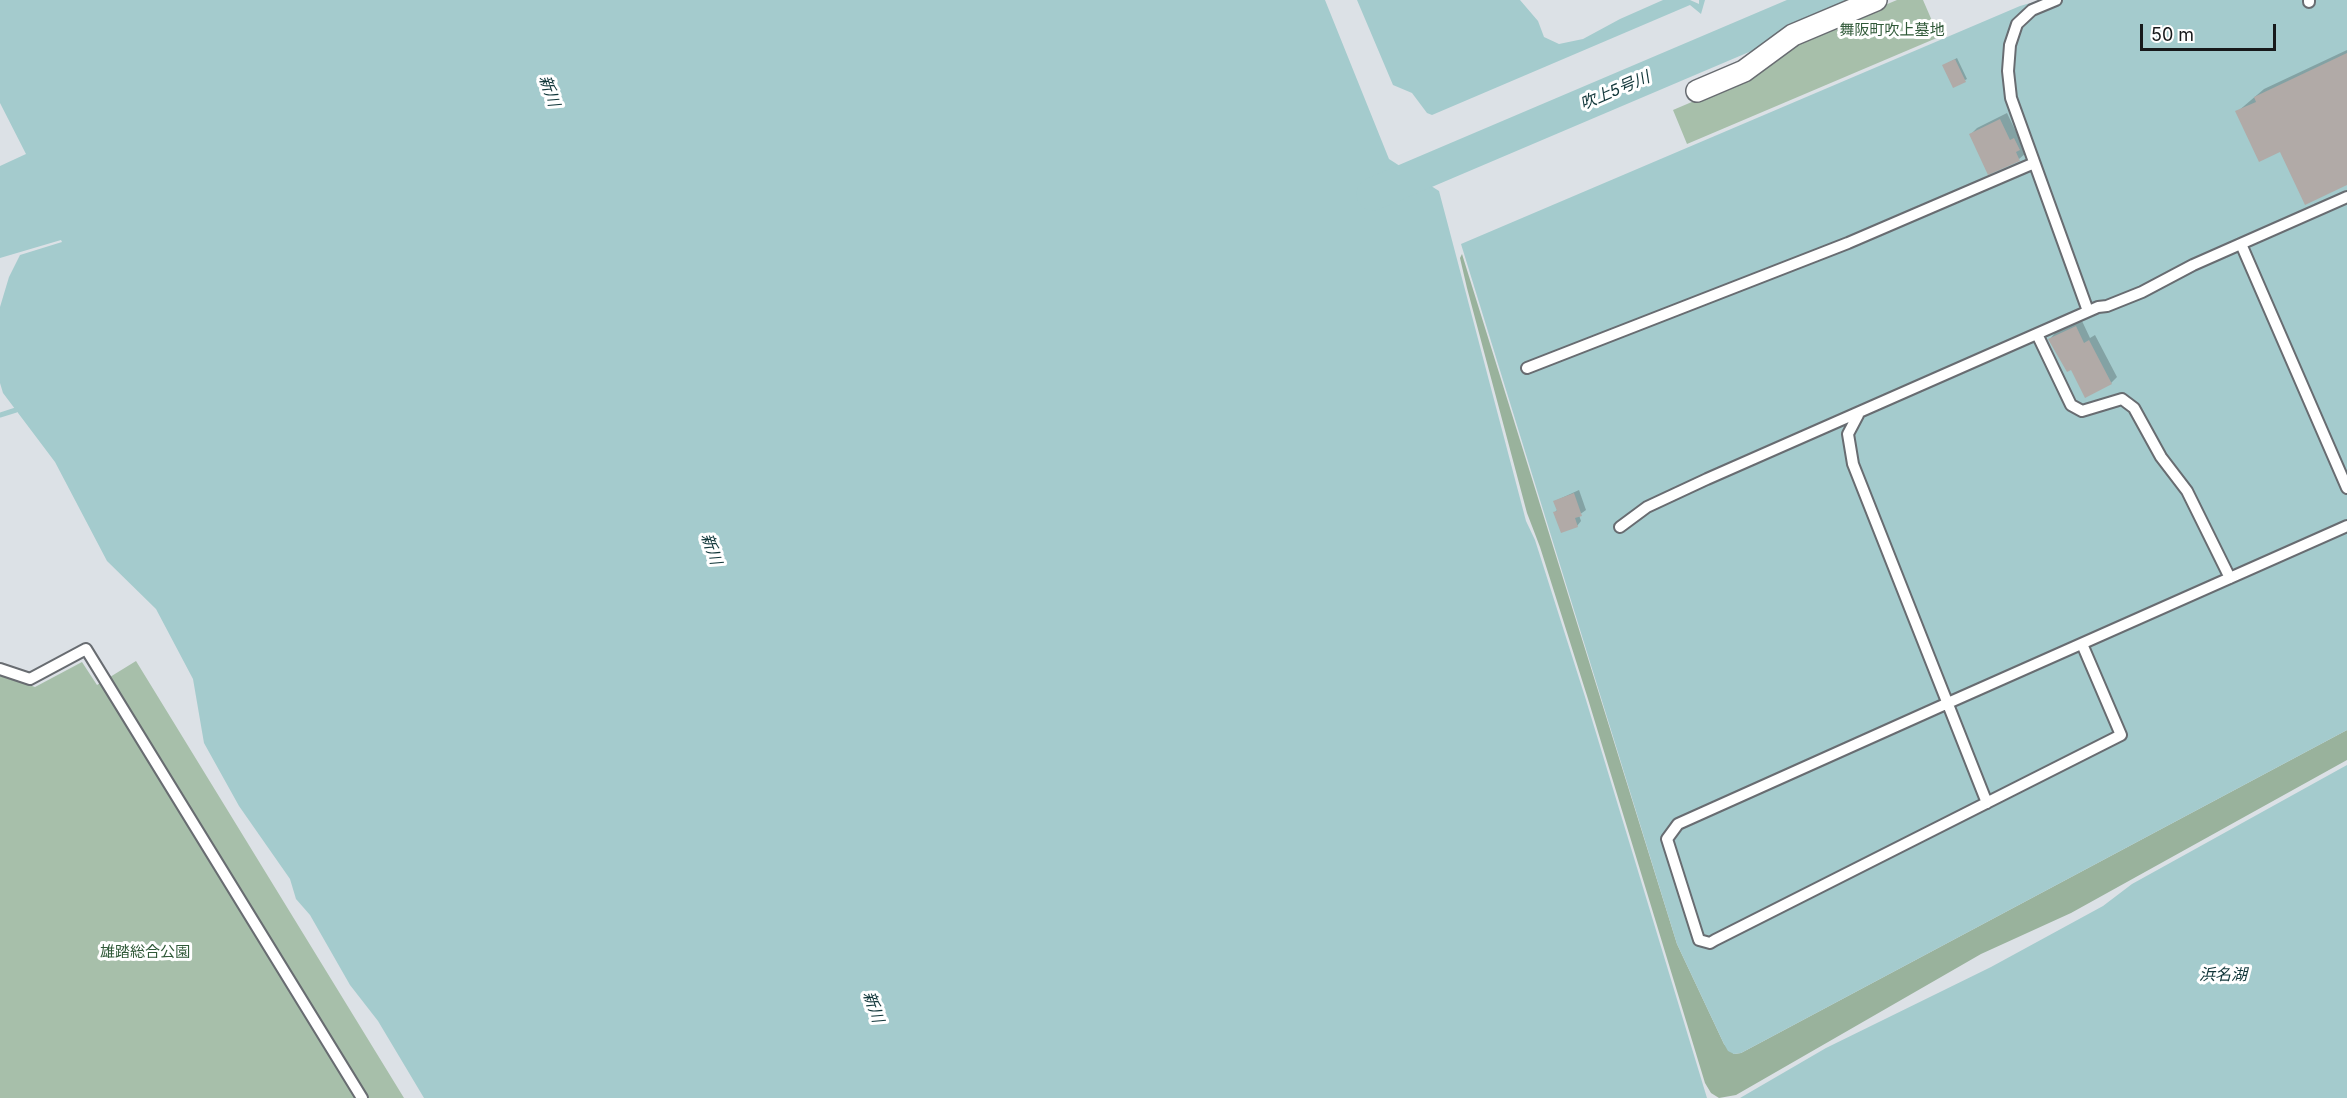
<!DOCTYPE html>
<meta charset="utf-8">
<style>
body{margin:0}
#map{position:relative;width:2347px;height:1098px;overflow:hidden;background:#dce1e6;font-family:Inter,sans-serif}
canvas{display:block}
.scale{position:absolute;left:2140px;top:24px;width:136px;height:27px;box-sizing:border-box;border:3px solid #17191b;border-top:0;padding-left:8px;font-size:18px;line-height:21px;white-space:nowrap;color:#17191b;-webkit-text-stroke:4px #fff;paint-order:stroke}
</style>
<div id="map">
<canvas width="2347" height="1098"></canvas>
<div class="scale">50 m</div>
</div>
<script>
const g = document.querySelector('canvas').getContext('2d');
g.lineJoin = 'round';
function fillPath(path, color) { g.fillStyle = color; g.fill(path, 'evenodd'); }
const poly = rows => new Path2D(rows.map(r => 'M' + r).join(''));
function trace(path, color, width, dash) { g.strokeStyle = color; g.lineWidth = width; g.lineCap = dash ? 'butt' : 'round'; g.setLineDash(dash || []); g.stroke(path); }
function write(font, color, halo, rows, align = 'center') {
  g.font = font + ' Inter,"Noto Sans JP",sans-serif'; g.lineWidth = 6; g.setLineDash([]); g.textBaseline = 'middle'; g.strokeStyle = halo; g.fillStyle = color; for (const [text, x, y, turn = 0] of rows) {
    g.save(); g.translate(x, y); g.rotate((+turn || 0) * Math.PI / 180); g.textAlign = isNaN(turn) ? turn : align; if (halo) g.strokeText(text, 0, 0); g.fillText(text, 0, 0); g.restore();
  }
}
fillPath(poly([
 [1897,0,1923,0,1939,37,1687,144,1673,110,1748,78,1797,42],
 [136,661,404,1098,0,1098,0,675,35,687,82,662,97,685]
]), '#a7bfaa');
fillPath(poly([
 [1462,254,1677,944,1724,1044,1734,1054,1741,1053,2347,730,2347,760,2071,913,1981,954,1736,1095,1719,1098,1711,1093,1705,1083,1588,699,1540,547,1527,513,1467,288,1460,258]
]), '#99b29c');
fillPath(poly([
 [0,0,1325,0,1389,159,1439,191,1526,521,1535,540,1586,700,1707,1098,424,1098,378,1021,350,985,310,915,296,899,290,879,239,806,204,743,193,679,156,609,107,561,55,462,3,393,0,383,0,307,9,277,20,255,62,242,61,240,0,258,0,166,26,154,0,103],
 [1357,0,1520,0,1538,21,1544,37,1559,44,1583,39,1620,19,1663,0,1690,0,1699,4,1699,0,1705,0,1701,14,1690,5,1432,115,1427,113,1412,93,1393,85],
 [2041,0,2347,0,2347,730,1741,1053,1734,1054,1728,1051,1724,1044,1677,944,1461,244,2020,6],
 [2347,765,2347,1098,1740,1098,1826,1048,1991,967,2103,906,2132,884]
]), '#a4cbcd');
fillPath(poly([
 [2347,50,2347,183,2280,150,2237,112,2264,89],
 [1957,58,1967,79,1953,86,1946,64],
 [2007,113,2017,134,2021,132,2026,142,2022,146,2026,153,2019,159,1989,173,1971,134,1977,128],
 [2082,321,2090,338,2095,335,2117,377,2111,383,2072,368,2050,339,2055,333],
 [1579,490,1586,510,1579,515,1581,521,1577,526,1555,512,1558,509,1555,501]
]), '#0003');
trace(poly([
 [0,415,16,410]
]), '#a4cbcd', 5);
trace(poly([
 [1373,194,1829,0]
]), '#a4cbcd', 33);
fillPath(poly([
 [2347,53,2347,185,2305,205,2280,152,2259,162,2235,111,2256,102,2254,97],
 [1955,59,1966,82,1953,88,1942,65],
 [2000,119,2010,140,2014,138,2020,150,2016,152,2020,161,1988,175,1969,134],
 [2076,326,2084,343,2089,340,2112,384,2085,398,2071,370,2067,372,2048,339],
 [1574,493,1582,516,1575,518,1578,527,1561,533,1553,512,1557,511,1553,501]
]), '#b1aaa7');
const lane = poly([
 [2056,0,2032,10,2017,24,2010,45,2008,71,2011,98,2088,311],
 [2309,0,2309,2],
 [2241,244,2347,488],
 [2037,334,2071,405,2082,411,2122,399,2134,408,2161,457,2187,491,2230,578],
 [1527,368,1848,243,2032,164],
 [1858,415,1848,434,1853,464,1987,803],
 [1620,527,1647,507,1707,479,2098,307,2107,306,2142,292,2193,265,2347,197],
 [2082,644,2121,735,1715,940,1710,943,1699,940,1667,839,1678,824,1948,703,2347,526],
 [0,669,30,679,86,649,362,1098]
]);
const street = poly([
 [1697,91,1744,71,1793,35,1876,0]
]);
trace(lane, '#686c71', 14);
trace(street, '#686c71', 24);
trace(lane, '#fff', 10);
trace(street, '#fff', 21);
write('15px', '#305938', '#fff', [
 ["舞阪町吹上墓地",1892,30],
 ["雄踏総合公園",145,952]
]);
write('italic 16px', '#103639', '#fff', [
 ["新川",549,91,71],
 ["吹上5号川",1615,91,-23],
 ["新川",711,549,71],
 ["浜名湖",2223,975],
 ["新川",873,1007,71]
]);
</script>
